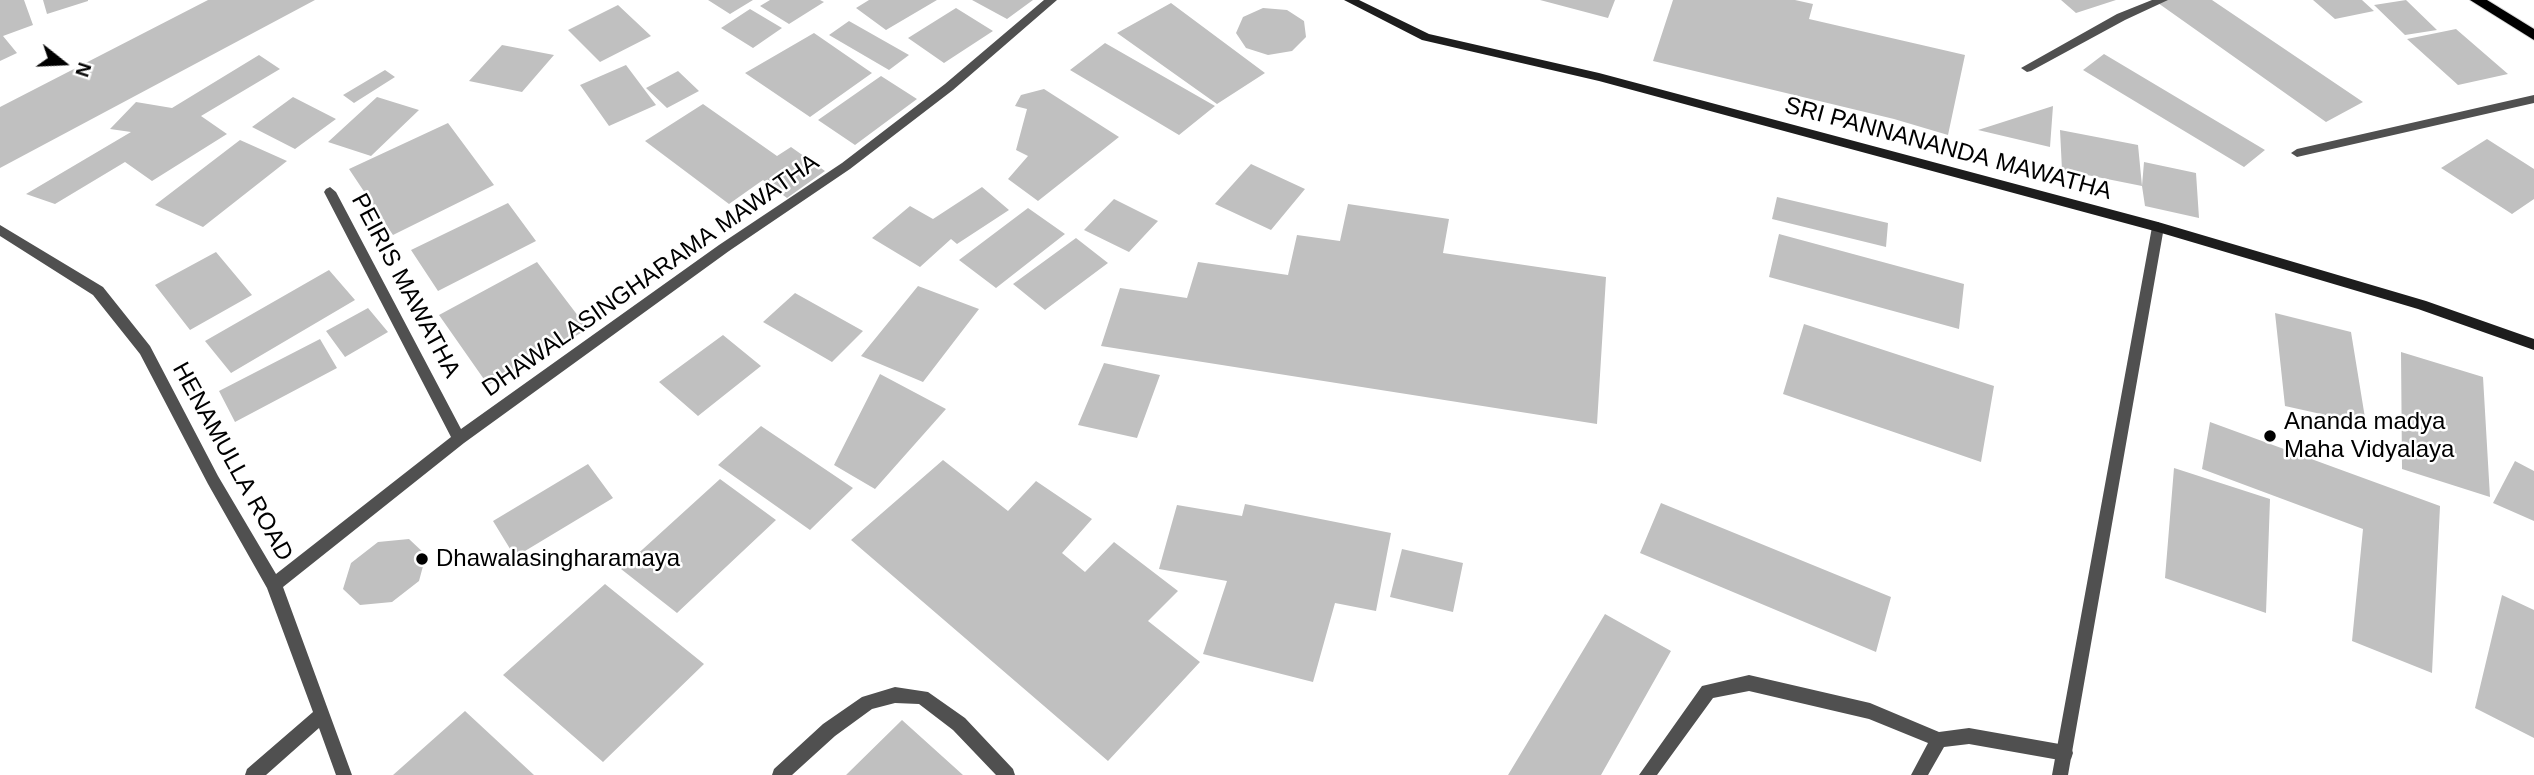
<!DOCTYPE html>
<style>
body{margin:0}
#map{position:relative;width:2534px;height:775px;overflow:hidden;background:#fff;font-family:Arial,sans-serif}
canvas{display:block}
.north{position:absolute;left:28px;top:28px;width:70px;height:70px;-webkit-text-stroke:5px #fff;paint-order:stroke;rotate:108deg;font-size:19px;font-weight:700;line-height:28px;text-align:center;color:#000}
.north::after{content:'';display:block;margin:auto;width:24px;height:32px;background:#000;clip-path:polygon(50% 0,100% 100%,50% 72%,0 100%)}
</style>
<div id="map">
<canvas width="2534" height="775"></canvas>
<div class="north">N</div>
</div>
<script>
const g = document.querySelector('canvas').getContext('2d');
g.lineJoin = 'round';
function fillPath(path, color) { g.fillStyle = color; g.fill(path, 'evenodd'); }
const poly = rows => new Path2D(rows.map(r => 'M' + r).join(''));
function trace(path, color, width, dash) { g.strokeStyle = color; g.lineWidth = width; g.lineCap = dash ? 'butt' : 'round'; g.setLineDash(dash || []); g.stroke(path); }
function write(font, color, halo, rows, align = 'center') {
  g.font = font + ' Arial,sans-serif'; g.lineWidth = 5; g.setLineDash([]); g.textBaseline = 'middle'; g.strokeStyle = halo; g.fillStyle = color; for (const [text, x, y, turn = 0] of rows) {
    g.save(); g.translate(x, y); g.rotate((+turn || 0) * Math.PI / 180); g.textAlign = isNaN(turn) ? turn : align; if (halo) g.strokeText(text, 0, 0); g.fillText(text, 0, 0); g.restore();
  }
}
fillPath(poly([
 [0,0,24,0,33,25,3,36,17,53,0,61],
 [43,0,88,0,88,1,47,14],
 [208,0,315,0,0,168,0,107],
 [708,0,753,0,730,14],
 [770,0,820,0,824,2,789,24,760,6],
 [869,0,937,0,886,30,856,8],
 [972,0,1033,0,1007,19],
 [1540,0,1615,0,1608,18],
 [1673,0,1795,0,1813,4,1809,19,1965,55,1948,135,1894,119,1653,61],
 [2061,0,2116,0,2076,13],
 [2166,0,2212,0,2363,102,2326,122,2158,3],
 [2313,0,2362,0,2374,11,2335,19],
 [2406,0,2437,30,2405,35,2374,5],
 [1171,3,1265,73,1217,104,1117,33],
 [618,5,651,36,600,62,568,30],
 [956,8,993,31,944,63,908,38],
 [1263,8,1287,10,1304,21,1306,37,1292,51,1268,55,1246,48,1236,33,1243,17],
 [750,9,782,28,753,48,721,28],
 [849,21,909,55,889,70,829,35],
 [2456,29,2508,74,2458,85,2407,39],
 [814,33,872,73,810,117,745,73],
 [1105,43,1215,106,1179,135,1070,70],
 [502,45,554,55,522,92,469,81],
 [2104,54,2265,150,2244,167,2083,70],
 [259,55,280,69,201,116,227,134,152,181,125,162,55,204,26,194,131,132,110,129,136,102,172,108],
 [626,65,656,105,609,126,580,85],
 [385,70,395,77,354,103,343,95],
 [678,71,699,91,667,108,646,88],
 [881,76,917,99,855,145,818,120],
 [1044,89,1119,137,1038,201,1008,179,1028,156,1016,150,1027,109,1015,106,1021,95],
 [293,97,336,119,295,149,252,127],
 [377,97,419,110,371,156,328,142],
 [703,104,777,156,791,147,825,171,787,198,763,180,729,204,645,141],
 [2053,106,2050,147,1978,130],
 [448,123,494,185,393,235,349,169],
 [2060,130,2138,145,2142,186,2144,162,2196,173,2199,218,2145,206,2142,186,2062,170],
 [2487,139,2534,169,2534,199,2512,214,2441,168],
 [240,140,287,161,203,227,155,205],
 [1251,164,1305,189,1271,230,1215,204],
 [982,187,1009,210,957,244,951,239,920,267,872,238,910,206,933,219],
 [1777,197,1888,223,1886,247,1772,219],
 [1114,199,1158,221,1129,252,1084,230],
 [508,203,536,241,438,291,411,250],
 [1348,204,1449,219,1443,253,1606,277,1597,424,1101,346,1120,288,1187,298,1198,262,1288,275,1297,235,1340,241],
 [1028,208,1065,234,996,288,959,260],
 [1779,234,1964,284,1959,329,1769,277],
 [1076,238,1108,263,1045,310,1013,284],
 [216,252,252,295,190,330,155,285],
 [537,262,588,329,488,385,439,315],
 [329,270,355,300,231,373,205,341],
 [918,286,979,309,923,382,861,356],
 [795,293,863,331,832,362,763,322],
 [368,308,388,332,345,357,326,331],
 [2275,313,2351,332,2366,424,2285,406],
 [1804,324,1994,386,1981,462,1783,394],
 [723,335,761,366,698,416,659,382],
 [320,339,337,368,235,422,219,391],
 [2401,352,2483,377,2490,497,2402,469],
 [1104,363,1160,375,1137,438,1078,425],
 [880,374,946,409,875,489,834,465],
 [2210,422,2440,506,2432,673,2352,641,2363,529,2202,469],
 [761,426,853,488,810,530,718,465],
 [943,460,1008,511,1036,481,1092,519,1062,553,1085,572,1114,542,1178,591,1148,621,1200,662,1108,761,851,540],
 [2515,461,2534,471,2534,521,2493,503],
 [588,464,613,498,515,557,493,521],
 [2174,468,2270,499,2266,613,2165,578],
 [720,479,776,520,677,613,621,569],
 [1661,503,1891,597,1876,652,1640,553],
 [1245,504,1391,533,1376,611,1335,603,1313,682,1203,654,1227,581,1159,569,1177,505,1242,516],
 [409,539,426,555,419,581,392,602,360,605,343,589,351,563,378,542],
 [1402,549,1463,563,1453,612,1390,597],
 [605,584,704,664,603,762,503,675],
 [2502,595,2534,610,2534,738,2475,708],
 [1605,614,1671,651,1601,775,1508,775],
 [465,711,534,775,393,775],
 [902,720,963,775,846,775]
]), '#c0c0c0');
const primary = poly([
 [2470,0,2487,0,2534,29,2534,40,2470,0]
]);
trace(primary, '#dbdbdb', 2);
fillPath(poly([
 [1749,675,1870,703,1939,732,1969,728,2065,745,2071,747,2073,753,2071,759,2065,761,1969,744,1944,747,1928,775,1911,775,1928,743,1869,719,1749,691,1713,698,1657,775,1639,775,1702,686,1749,675]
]), '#505050');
fillPath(poly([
 [1044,0,1057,0,953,90,850,169,729,251,464,443,283,587,352,775,336,775,319,728,266,775,245,775,247,769,313,712,267,588,208,484,140,354,93,295,0,236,0,225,103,287,150,346,218,476,276,574,451,437,324,192,326,189,330,187,336,192,461,429,719,245,842,163,945,84,1044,0],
 [2152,0,2168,0,2125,20,2031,71,2027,72,2021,68,2117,14,2152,0],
 [2534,95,2534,103,2297,157,2291,153,2297,149,2534,95],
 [2158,222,2164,227,2068,775,2052,775,2152,227,2158,222],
 [895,687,928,692,965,718,1013,769,1015,775,996,775,953,730,919,704,895,703,872,709,835,736,792,775,772,775,774,769,823,724,862,697,895,687]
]), '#505050');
fillPath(poly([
 [1344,0,1359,0,1429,34,1599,73,2158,222,2426,301,2534,339,2534,350,2418,309,2158,232,1599,81,1422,40,1344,0]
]), '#1d1d1d');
fillPath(primary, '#000');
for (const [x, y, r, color] of [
 [2270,436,7,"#000"],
 [422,559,7,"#000"]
]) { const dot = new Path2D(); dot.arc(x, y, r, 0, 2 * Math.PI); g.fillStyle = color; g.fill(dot); trace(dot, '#fff', 2.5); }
write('24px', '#000', '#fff', [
 ["SRI PANNANANDA MAWATHA",1948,149,15],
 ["DHAWALASINGHARAMA MAWATHA",651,276,-35],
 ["PEIRIS MAWATHA",405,286,62],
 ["HENAMULLA ROAD",232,462,61]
]);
write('24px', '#000', '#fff', [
 ["Ananda madya",2284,422],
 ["Maha Vidyalaya",2284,450],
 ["Dhawalasingharamaya",436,559]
], 'left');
</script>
